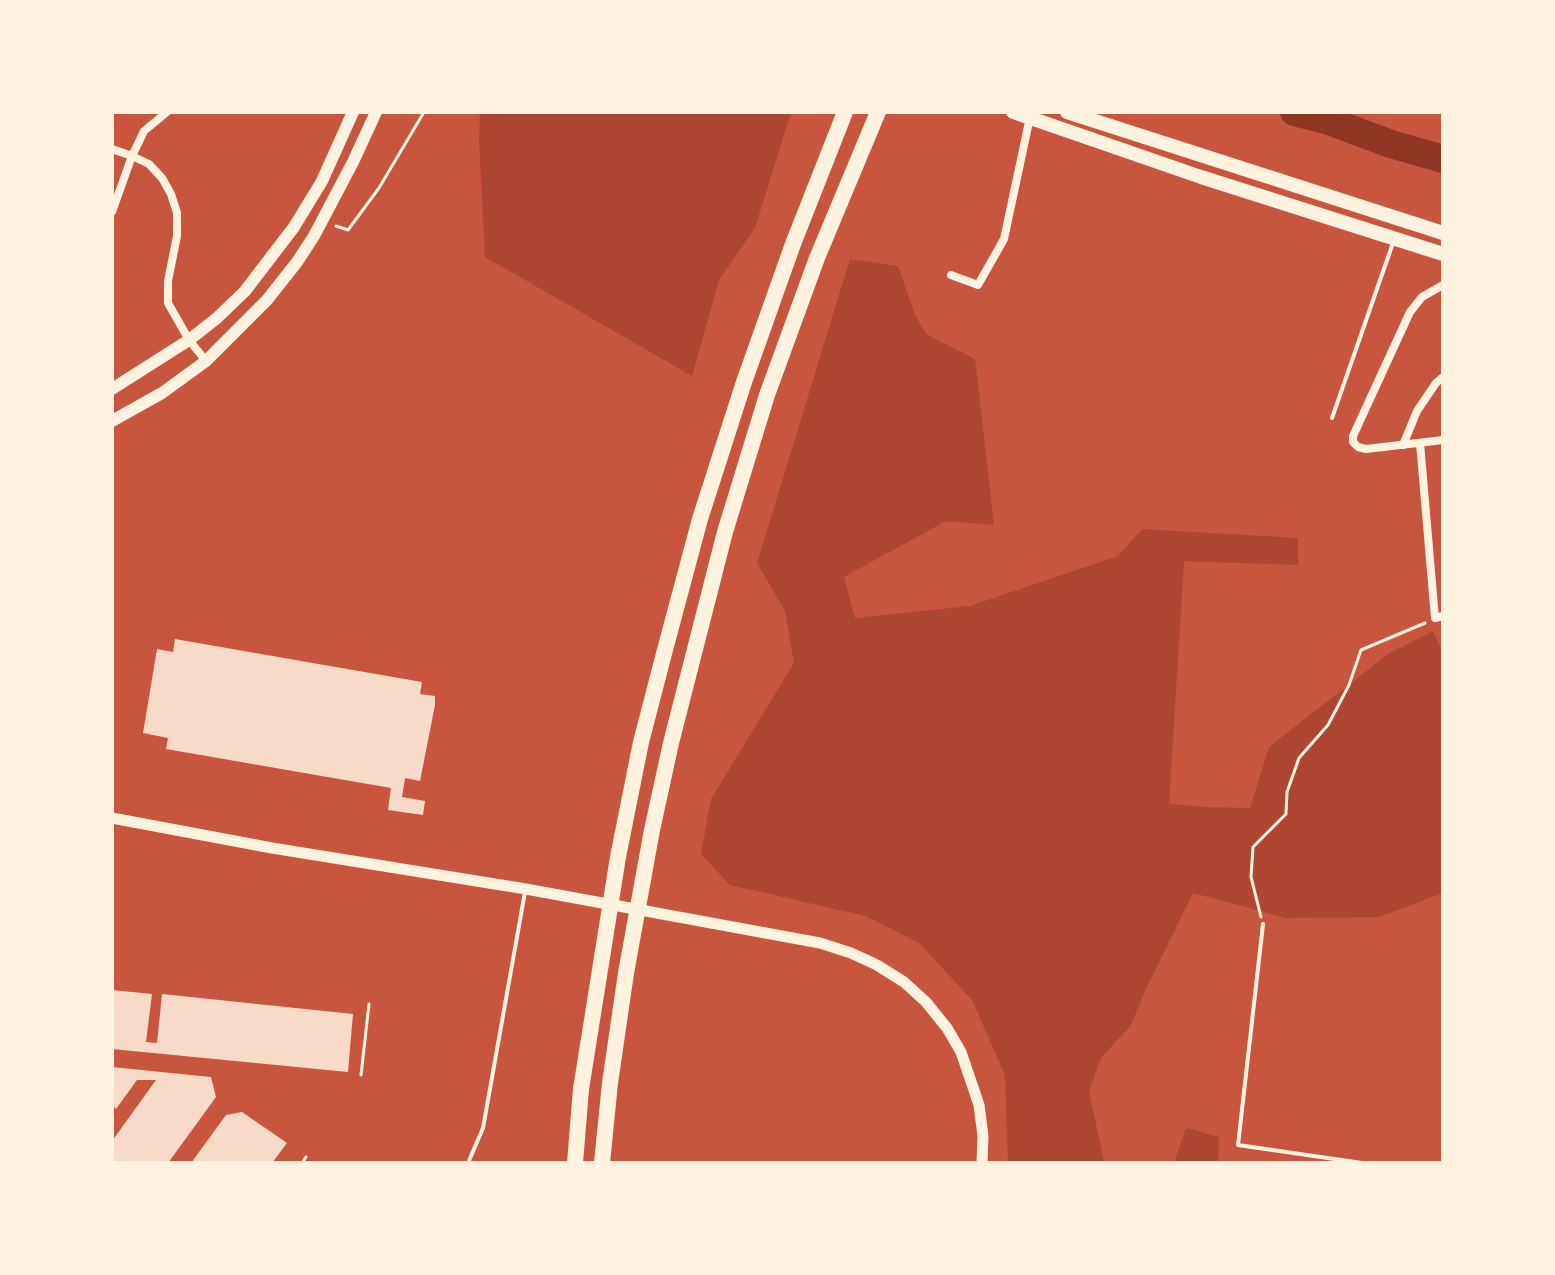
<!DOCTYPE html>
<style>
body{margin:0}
#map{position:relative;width:1555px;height:1275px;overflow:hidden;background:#c8553d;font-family:"Nunito Sans",sans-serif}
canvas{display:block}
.frame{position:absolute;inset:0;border:114px solid #fff3e0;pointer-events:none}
</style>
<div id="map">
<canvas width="1555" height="1275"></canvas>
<div class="frame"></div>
</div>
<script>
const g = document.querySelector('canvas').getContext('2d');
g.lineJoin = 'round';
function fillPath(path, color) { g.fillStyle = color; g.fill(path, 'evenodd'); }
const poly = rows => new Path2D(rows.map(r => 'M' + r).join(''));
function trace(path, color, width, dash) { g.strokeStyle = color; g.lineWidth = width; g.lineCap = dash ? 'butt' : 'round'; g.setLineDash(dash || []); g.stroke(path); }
fillPath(poly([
 [480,112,791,112,755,228,719,280,692,376,485,257,479,140],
 [850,259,898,266,915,315,926,334,975,359,994,525,946,521,844,577,855,618,970,606,1118,556,1142,529,1298,538,1298,565,1184,561,1169,804,1206,807,1250,808,1269,747,1388,654,1433,631,1443,654,1443,893,1379,917,1286,918,1193,893,1145,991,1131,1025,1101,1058,1089,1091,1104,1161,1116,1163,1008,1163,1005,1075,972,1000,919,943,866,916,730,885,701,854,711,799,794,663,785,611,757,563],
 [1186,1128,1219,1137,1218,1163,1174,1163]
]), '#ae4732');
trace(poly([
 [1294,112,1329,121,1391,144,1443,159]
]), '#8f3625', 28);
fillPath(poly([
 [175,639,422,682,420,694,435,696,435,705,420,781,405,778,402,797,425,801,423,815,388,810,391,788,166,749,168,738,143,733,157,649,173,652],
 [112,990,152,994,146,1042,157,1043,162,994,353,1014,348,1072,112,1049],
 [112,1067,211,1077,216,1097,168,1163,112,1163,112,1141,156,1080,137,1080,116,1109,112,1104],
 [242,1112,287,1143,272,1163,191,1163,226,1115]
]), '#f7dbc8');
trace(poly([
 [336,226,348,230,379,188,424,112],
 [1261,917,1251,877,1253,847,1286,814,1287,792,1299,758,1328,725,1349,685,1361,650,1425,623],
 [361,1075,369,1004],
 [302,1163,306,1157]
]), '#fff3e0', 3);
trace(poly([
 [1332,418,1394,240],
 [1263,924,1238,1145,1362,1163],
 [468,1163,483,1128,525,892]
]), '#fff3e0', 4);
trace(poly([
 [112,149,132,156,149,164,162,178,171,194,177,213,177,236,168,281,168,303,189,340,206,361],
 [112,212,132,156,144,131,167,112],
 [951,275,978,285,1004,239,1030,117],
 [1443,285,1422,297,1410,312,1353,436,1353,442,1358,447,1366,449,1443,440],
 [1420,443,1435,618,1443,616],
 [1403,445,1417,411,1436,383,1443,377]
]), '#fff3e0', 8);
trace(poly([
 [112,818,272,848,526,889,820,943,851,953,877,965,904,982,926,1002,947,1028,961,1052,979,1105,983,1136,982,1163]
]), '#fff3e0', 11);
trace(poly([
 [112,389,189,340,217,318,245,291,294,227,322,181,353,112],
 [112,421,162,393,206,361,267,300,297,262,314,236,353,162,376,112]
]), '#fff3e0', 12);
trace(poly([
 [1013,112,1201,177,1443,254],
 [1067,112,1443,233]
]), '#fff3e0', 14);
trace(poly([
 [575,1163,581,1089,618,857,641,742,666,646,700,519,744,382,793,244,845,112],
 [602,1163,610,1083,626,973,652,830,671,743,725,532,767,395,817,258,878,112]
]), '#fff3e0', 16);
</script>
